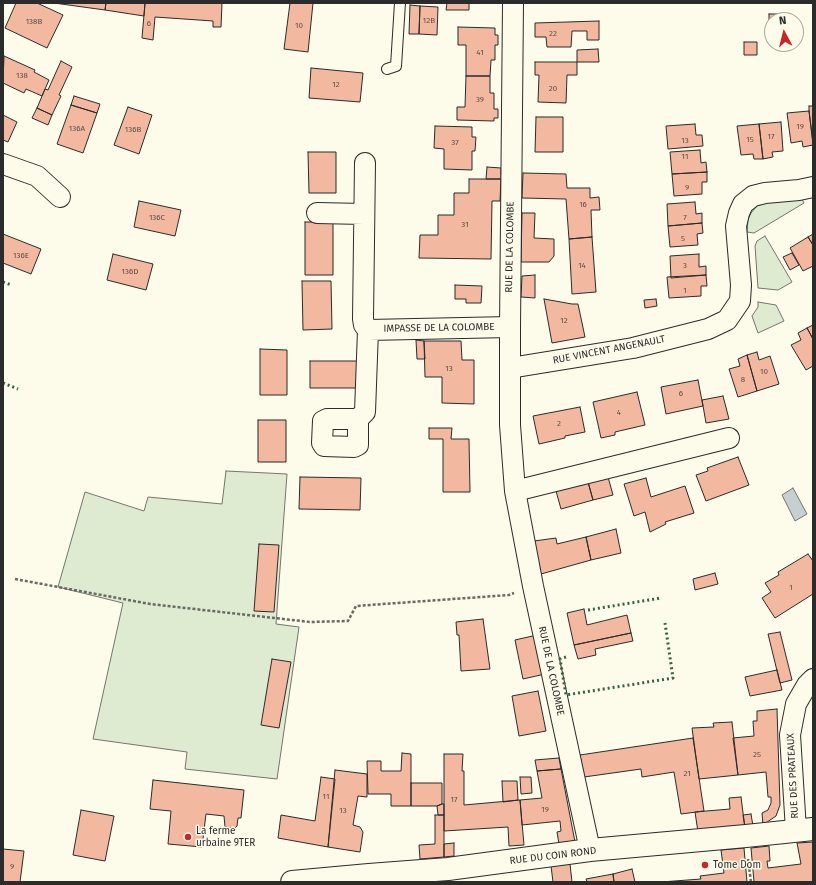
<!DOCTYPE html>
<style>
body{margin:0}
#map{position:relative;width:816px;height:885px;overflow:hidden;background:#fdfbea;font-family:"Fira Sans",sans-serif}
canvas{display:block}
.frame{position:absolute;inset:0;border:4px solid #2b2b2b;pointer-events:none}
.north{position:absolute;left:764px;top:12px;width:40px;height:40px;box-sizing:border-box;background:#fdfbea;border:1px solid #a9a89e;border-radius:50%;rotate:353deg;font-size:11px;font-weight:700;line-height:16px;text-align:center;color:#2b2b2b}
.north::after{content:'';display:block;margin:auto;width:14px;height:18px;background:#c62828;clip-path:polygon(50% 0,100% 100%,50% 72%,0 100%)}
</style>
<div id="map">
<canvas width="816" height="885"></canvas>
<div class="frame"></div>
<div class="north">N</div>
</div>
<script>
const g = document.querySelector('canvas').getContext('2d');
g.lineJoin = 'round';
function fillPath(path, color) { g.fillStyle = color; g.fill(path, 'evenodd'); }
const poly = rows => new Path2D(rows.map(r => 'M' + r).join(''));
function trace(path, color, width, dash) { g.strokeStyle = color; g.lineWidth = width; g.lineCap = dash ? 'butt' : 'round'; g.setLineDash(dash || []); g.stroke(path); }
function write(font, color, halo, rows, align = 'center') {
  g.font = font + ' "Fira Sans",sans-serif'; g.lineWidth = 3; g.setLineDash([]); g.textBaseline = 'middle'; g.strokeStyle = halo; g.fillStyle = color; for (const [text, x, y, turn = 0] of rows) {
    g.save(); g.translate(x, y); g.rotate((+turn || 0) * Math.PI / 180); g.textAlign = isNaN(turn) ? turn : align; if (halo) g.strokeText(text, 0, 0); g.fillText(text, 0, 0); g.restore();
  }
}
const green = poly([
 [802,199,804,203,754,233,747,232,748,220,751,213,757,206,768,202,802,199],
 [765,236,792,282,778,290,758,288,755,246,757,241,765,236],
 [758,302,776,305,784,321,758,333,752,316,758,307,758,302],
 [226,471,287,474,276,624,299,627,277,779,185,769,187,752,93,739,123,603,58,587,85,492,144,511,148,497,222,504,226,471]
]);
fillPath(green, '#deebd1');
trace(green, '#74746e', 1);
const water = poly([
 [793,488,807,514,795,521,782,495,793,488]
]);
fillPath(water, '#c7d0d0');
trace(water, '#74746e', 1);
const building = poly([
 [16,3,37,3,63,15,47,48,5,28,16,3],
 [54,3,106,3,105,10,54,3],
 [106,3,145,3,144,16,105,10,106,3],
 [145,3,222,3,221,27,213,27,213,21,155,17,153,40,142,38,145,3],
 [290,3,313,3,308,52,284,49,290,3],
 [447,3,469,3,469,10,446,10,447,3],
 [410,5,420,6,419,34,409,34,410,5],
 [420,6,438,7,437,35,419,34,420,6],
 [769,14,779,14,779,20,769,20,769,14],
 [599,21,599,40,587,40,587,31,572,31,571,47,547,47,546,37,535,37,535,23,599,21],
 [458,27,495,28,495,35,498,35,498,45,495,45,495,60,491,60,490,76,466,76,466,45,458,45,458,27],
 [744,42,757,42,757,55,744,55,744,42],
 [598,49,599,62,577,62,577,50,598,49],
 [4,56,35,70,34,72,49,80,42,96,26,89,24,93,3,83,4,56],
 [61,61,72,67,59,95,61,96,52,115,37,108,45,89,48,90,61,61],
 [535,62,577,62,577,75,567,75,566,103,538,102,539,75,535,75,535,62],
 [311,68,363,73,360,102,309,98,311,68],
 [466,76,490,76,490,93,494,93,494,109,498,109,498,118,494,118,494,121,457,120,457,107,465,107,466,76],
 [74,96,100,104,97,113,71,105,74,96],
 [71,105,97,113,83,153,57,144,71,105],
 [809,106,813,106,813,142,809,111,809,106],
 [128,107,152,115,139,154,114,145,128,107],
 [37,108,52,115,48,125,32,118,37,108],
 [809,111,813,145,803,147,802,141,791,143,787,113,809,111],
 [3,115,17,122,8,142,3,140,3,115],
 [536,117,563,117,563,152,535,152,536,117],
 [781,122,783,151,772,152,773,157,763,159,759,124,781,122],
 [695,124,696,135,702,135,703,146,668,149,666,126,695,124],
 [759,124,763,159,754,159,753,154,741,155,737,126,759,124],
 [435,126,472,127,472,137,476,137,475,151,472,151,472,170,444,169,444,149,434,148,435,126],
 [700,150,701,163,706,162,707,172,672,174,670,152,700,150],
 [308,152,336,152,336,193,309,193,308,152],
 [487,167,501,168,501,179,486,179,487,167],
 [707,172,707,182,702,182,702,194,674,196,672,174,707,172],
 [523,173,566,174,567,188,590,188,590,198,599,197,600,210,591,210,592,237,569,239,566,199,522,198,523,173],
 [469,179,501,179,500,201,492,201,491,259,419,258,420,235,438,235,438,215,454,215,454,193,469,193,469,179],
 [139,201,181,210,175,236,134,227,139,201],
 [695,202,696,214,702,213,702,223,668,226,667,204,695,202],
 [522,213,535,213,534,238,554,239,554,256,549,262,521,262,522,213],
 [305,222,333,222,333,275,305,275,305,222],
 [702,223,703,233,697,234,698,245,670,247,668,226,702,223],
 [3,234,41,249,31,274,3,263,3,234],
 [813,234,813,245,808,237,813,234],
 [592,237,596,292,572,294,569,239,592,237],
 [808,237,813,245,813,266,803,271,790,248,808,237],
 [792,253,799,265,790,270,783,257,792,253],
 [113,254,153,264,146,290,107,280,113,254],
 [699,254,699,267,706,266,706,275,671,278,670,256,699,254],
 [535,275,535,298,521,297,522,276,535,275],
 [706,275,707,286,701,286,701,296,669,298,667,277,706,275],
 [302,281,331,281,332,329,303,330,302,281],
 [455,285,482,286,481,303,466,303,466,299,455,299,455,285],
 [544,299,572,304,578,304,585,337,552,343,544,299],
 [656,299,657,306,645,308,644,300,656,299],
 [813,325,813,339,807,328,813,325],
 [807,328,813,339,813,366,806,370,791,345,801,340,798,333,807,328],
 [416,340,424,341,425,359,417,359,416,340],
 [424,341,461,341,462,360,474,360,474,404,442,403,442,377,425,377,424,341],
 [260,349,287,350,287,395,260,395,260,349],
 [757,352,759,360,770,356,779,384,757,391,747,355,757,352],
 [747,355,757,391,738,397,729,369,740,366,738,359,747,355],
 [310,361,357,361,356,388,310,388,310,361],
 [698,380,703,406,666,414,661,387,698,380],
 [637,392,645,425,615,432,615,435,601,438,593,402,637,392],
 [723,396,729,419,706,423,702,400,723,396],
 [580,407,585,432,565,436,565,438,539,444,533,416,580,407],
 [258,420,286,420,286,462,258,462,258,420],
 [429,428,452,428,451,439,469,439,470,492,443,492,443,439,429,439,429,428],
 [738,457,749,485,706,501,696,475,708,471,707,468,738,457],
 [300,477,361,478,360,510,299,509,300,477],
 [608,477,613,495,593,500,588,482,608,477],
 [646,478,651,497,685,486,694,513,665,522,666,524,650,532,645,512,634,516,624,484,646,478],
 [588,482,593,500,561,509,556,491,588,482],
 [616,529,621,553,591,560,586,537,616,529],
 [586,537,591,560,541,574,534,541,556,538,557,544,586,537],
 [259,544,279,545,274,612,254,611,259,544],
 [808,554,813,561,813,594,775,618,762,598,771,592,765,583,779,575,778,572,808,554],
 [715,573,718,584,695,590,693,579,715,573],
 [584,609,587,625,627,615,631,633,574,645,567,613,584,609],
 [483,619,490,669,461,671,459,635,457,635,456,622,483,619],
 [780,632,792,680,780,683,768,634,780,632],
 [631,633,633,641,595,649,596,655,578,659,574,645,631,633],
 [537,635,545,674,523,679,515,640,537,635],
 [272,659,291,662,279,728,261,725,272,659],
 [777,670,782,690,750,696,745,677,777,670],
 [538,691,546,731,519,736,512,696,538,691],
 [777,709,780,805,776,816,763,825,762,813,768,810,771,803,771,797,768,797,766,772,738,775,733,738,754,736,753,721,757,721,757,711,777,709],
 [732,722,738,775,699,779,692,728,714,727,713,723,732,722],
 [693,738,704,811,681,814,674,772,642,777,641,769,584,777,580,755,693,738],
 [402,753,411,754,411,806,391,806,391,794,368,794,367,761,381,761,381,771,401,771,402,753],
 [444,754,463,754,462,771,464,771,464,805,520,800,524,845,509,846,508,827,444,831,444,754],
 [559,758,561,769,537,771,535,760,559,758],
 [561,769,575,842,559,844,557,832,561,831,560,821,522,825,520,800,542,798,537,771,561,769],
 [335,770,367,774,367,797,358,796,353,825,360,827,363,832,360,852,328,847,335,770],
 [321,777,335,779,328,847,278,838,281,815,315,821,321,777],
 [520,777,531,777,532,793,521,794,520,777],
 [153,780,244,790,241,818,238,818,237,826,235,828,225,827,224,816,206,814,202,847,168,844,171,811,150,809,153,780],
 [502,781,517,781,518,800,503,802,502,781],
 [411,783,442,783,442,804,437,806,411,806,411,783],
 [741,797,745,828,698,832,695,812,730,809,729,798,741,797],
 [442,804,444,804,444,815,438,815,437,806,442,804],
 [81,810,114,816,105,861,73,855,81,810],
 [751,814,753,826,745,828,743,815,751,814],
 [435,815,444,815,444,857,420,859,419,845,435,844,435,815],
 [813,842,813,882,754,882,751,848,769,846,770,861,767,861,768,868,801,864,797,843,813,842],
 [454,843,454,856,444,857,444,844,454,843],
 [744,848,747,882,661,882,701,879,700,876,724,873,721,850,744,848],
 [3,849,24,851,20,882,3,882,3,849],
 [570,864,572,882,553,882,551,866,570,864],
 [632,869,635,882,614,882,613,874,632,869],
 [613,874,614,882,587,882,586,879,613,874]
]);
fillPath(building, '#f2b8a0');
trace(building, '#2b2b2b', 1);
const service = poly([
 [387,69,396,66,400,3]
]);
const minor = poly([
 [513,3,510,327,510,425,515,491,533,586,590,850],
 [3,164,37,176,60,197],
 [317,213,364,214],
 [368,330,510,327],
 [510,368,633,348,708,329,727,320,740,301,741,285,736,226,739,213,743,204,753,196,765,193,799,190,813,187],
 [358,419,327,419,323,421,322,443,324,446,354,447,358,445,358,419,365,412,368,330,364,325,363,319,365,163],
 [515,491,729,438],
 [796,830,790,735,796,704,807,685,813,679]
]);
const tertiary = poly([
 [292,882,369,875,448,869,590,850,746,836,813,829]
]);
trace(service, '#2b2b2b', 12);
trace(minor, '#2b2b2b', 22);
trace(tertiary, '#2b2b2b', 24);
trace(poly([
 [15,579,150,604,310,622,348,621,356,606,509,595,514,593],
 [748,859,751,882]
]), '#6a6964', 2.5, [3, 2]);
trace(service, '#fdfbea', 10);
trace(minor, '#fdfbea', 20);
trace(tertiary, '#fdfbea', 22);
trace(poly([
 [3,282,11,285],
 [3,383,18,389],
 [588,610,661,598],
 [566,657,560,659,566,695,673,678,665,623]
]), '#34623c', 3, [2, 3]);
for (const [x, y, r, color] of [
 [188,837,4,"#c62828"],
 [705,865,4,"#c62828"]
]) { const dot = new Path2D(); dot.arc(x, y, r, 0, 2 * Math.PI); g.fillStyle = color; g.fill(dot); trace(dot, '#fdfbea', 1.5); }
write('8px', '#5d4e48', null, [
 ["12B",429,21],
 ["138B",34,22],
 ["6",149,24],
 ["10",299,26],
 ["22",553,34],
 ["41",480,53],
 ["138",22,76],
 ["12",336,85],
 ["20",553,89],
 ["39",480,100],
 ["19",800,127],
 ["136A",77,129],
 ["136B",133,130],
 ["17",771,137],
 ["15",750,140],
 ["13",685,141],
 ["37",455,143],
 ["11",685,157],
 ["9",687,188],
 ["16",583,205],
 ["136C",157,218],
 ["7",685,218],
 ["31",465,225],
 ["5",683,239],
 ["136E",21,256],
 ["14",582,266],
 ["3",685,266],
 ["136D",130,272],
 ["1",685,291],
 ["12",564,321],
 ["13",449,369],
 ["10",764,372],
 ["8",743,380],
 ["6",681,394],
 ["4",619,413],
 ["2",559,424],
 ["1",791,588],
 ["25",757,755],
 ["21",687,774],
 ["11",326,797],
 ["17",454,800],
 ["19",545,810],
 ["13",343,811],
 ["9",12,867]
]);
write('10px', '#2b2b2b', '#fdfbea', [
 ["RUE DE LA COLOMBE",510,247,-89],
 ["IMPASSE DE LA COLOMBE",439,328,-1],
 ["RUE VINCENT ANGENAULT",609,350,-11],
 ["RUE DE LA COLOMBE",551,671,78],
 ["RUE DES PRATEAUX",793,776,-93],
 ["RUE DU COIN ROND",553,856,-7]
]);
write('10px', '#2b2b2b', '#fdfbea', [
 ["La ferme",196,831],
 ["urbaine 9TER",196,843],
 ["Tome Dom",713,865]
], 'left');
</script>
